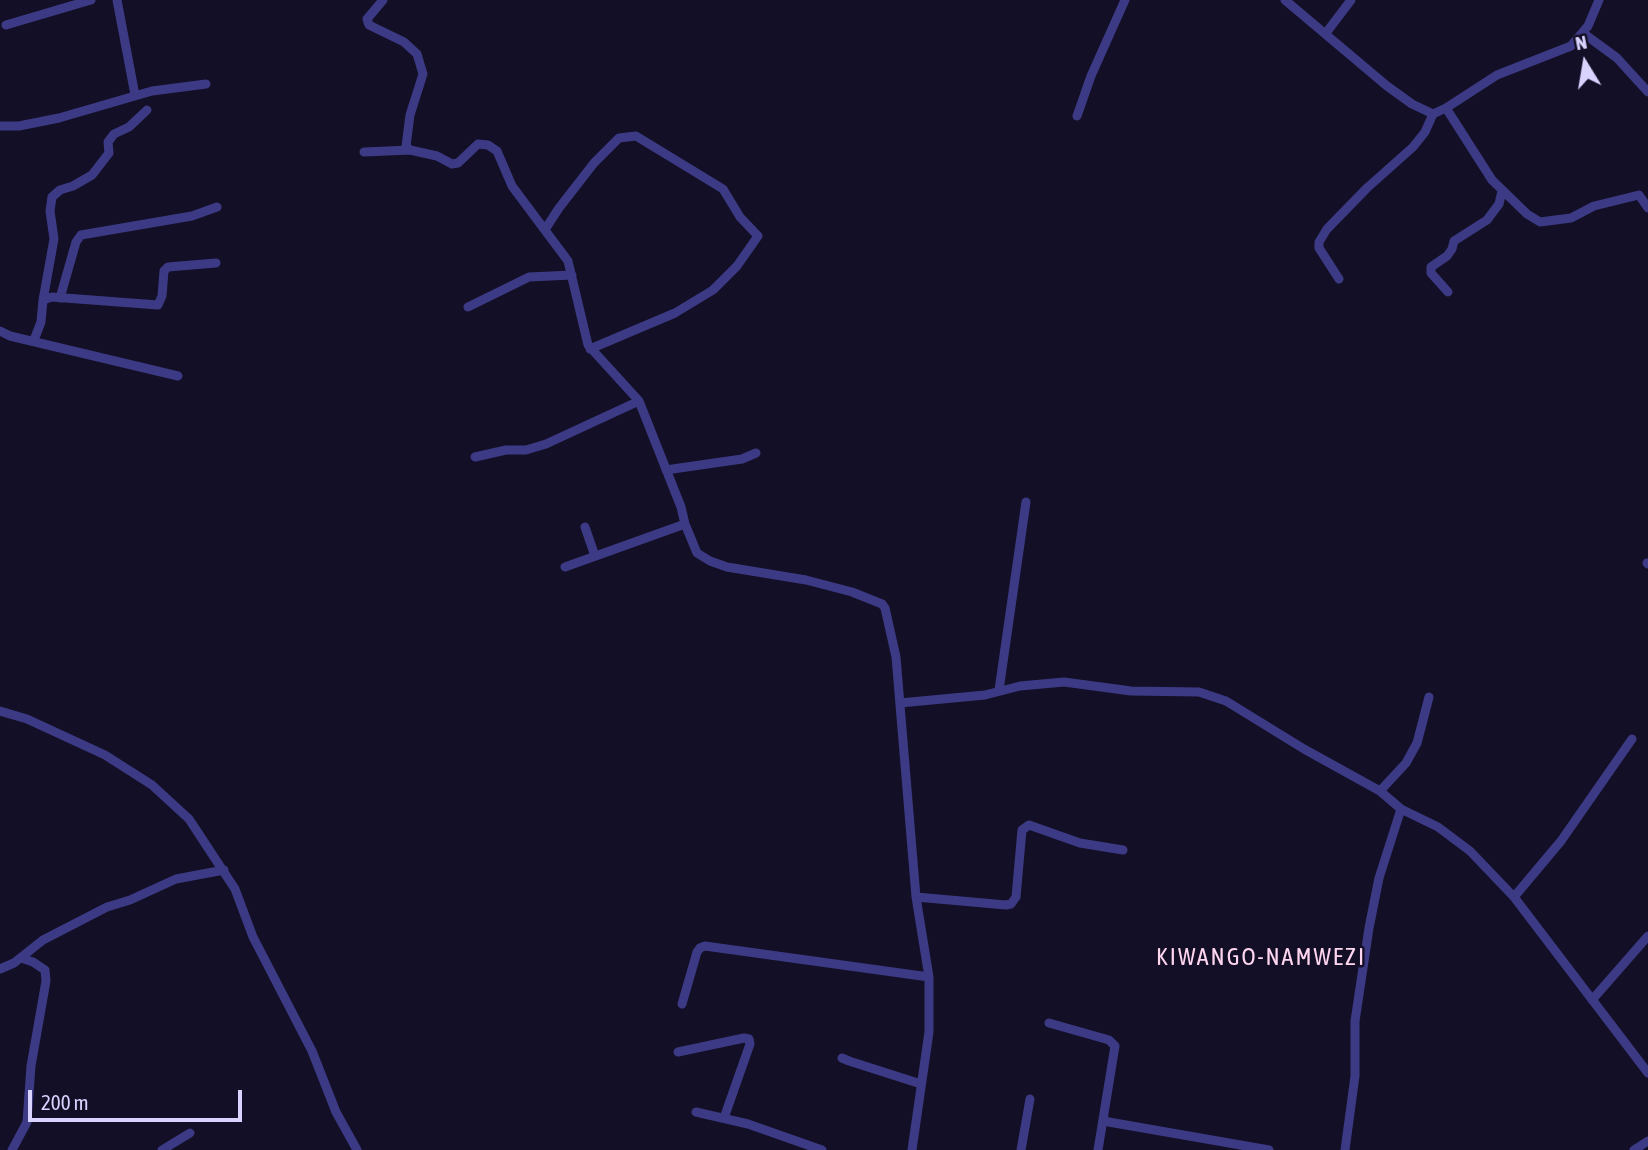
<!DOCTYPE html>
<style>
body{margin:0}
#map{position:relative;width:1648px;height:1150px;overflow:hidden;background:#130f26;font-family:"Asap Condensed",sans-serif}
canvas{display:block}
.north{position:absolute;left:1550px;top:28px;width:70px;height:70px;-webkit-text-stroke:5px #130f26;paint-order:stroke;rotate:349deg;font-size:19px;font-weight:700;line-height:28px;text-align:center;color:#d9d4ff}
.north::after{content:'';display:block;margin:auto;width:24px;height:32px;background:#d9d4ff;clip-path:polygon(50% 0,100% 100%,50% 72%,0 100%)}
.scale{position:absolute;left:28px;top:1090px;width:214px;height:32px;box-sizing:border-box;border:4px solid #d9d4ff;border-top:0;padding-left:9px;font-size:21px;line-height:24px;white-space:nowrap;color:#d9d4ff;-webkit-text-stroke:5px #130f26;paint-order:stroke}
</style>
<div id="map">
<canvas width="1648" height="1150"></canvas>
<div class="north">N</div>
<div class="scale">200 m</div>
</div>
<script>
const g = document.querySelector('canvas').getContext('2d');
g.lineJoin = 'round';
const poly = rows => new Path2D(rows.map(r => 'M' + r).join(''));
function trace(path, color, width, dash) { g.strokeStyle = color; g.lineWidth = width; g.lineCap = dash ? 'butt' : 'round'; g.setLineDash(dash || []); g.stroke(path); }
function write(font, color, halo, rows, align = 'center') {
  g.font = font + ' "Asap Condensed",sans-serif'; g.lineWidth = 5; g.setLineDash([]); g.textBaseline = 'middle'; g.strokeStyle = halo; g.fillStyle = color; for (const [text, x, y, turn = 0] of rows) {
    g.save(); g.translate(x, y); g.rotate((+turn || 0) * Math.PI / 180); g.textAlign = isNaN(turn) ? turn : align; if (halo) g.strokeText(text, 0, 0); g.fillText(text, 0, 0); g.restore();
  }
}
trace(poly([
 [117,0,135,95],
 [383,0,367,19,369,25,404,42,417,54,423,74,410,115,406,146,410,150,437,156,452,164,458,163,478,144,488,145,497,151,512,186,568,261,588,345,639,401,681,507,685,524],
 [1285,0,1387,86,1412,104,1433,114,1446,108,1497,75,1571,46,1588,26,1599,0],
 [6,25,91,0],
 [1326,33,1351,0],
 [1583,33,1617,58,1648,92],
 [1446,108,1492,180,1527,214,1540,222,1571,218,1594,206,1639,195,1648,208],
 [1077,116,1091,76,1125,0],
 [0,126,19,126,59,118,152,91,206,84],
 [364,152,410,150],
 [546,228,559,208,594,163,619,138,636,136,723,189,740,217,758,236,737,266,713,290,675,313,590,349],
 [1339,279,1319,248,1319,242,1327,229,1367,188,1413,147,1425,132,1433,114],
 [1448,292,1431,273,1431,267,1447,256,1452,249,1454,241,1487,220,1499,204,1502,191],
 [60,298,76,242,81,235,192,216,217,207],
 [43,300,54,239,50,211,52,197,60,190,73,186,92,175,109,153,108,142,114,134,129,127,147,110],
 [468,307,529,277,572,275],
 [0,331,10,336,178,376],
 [34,340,41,322,43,300,52,297,158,305,162,296,164,271,168,267,216,263],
 [475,457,506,450,526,450,546,444,639,401],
 [666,470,742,459,756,453],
 [585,527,595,556],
 [1647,563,1648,564],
 [565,567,685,524,697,553,710,561,727,567,806,580,852,592,882,604,885,608,896,657,916,897,929,977,929,1032,912,1150],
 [999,690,1026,502],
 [900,703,985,695,1020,686,1064,682,1131,691,1199,692,1226,701,1304,749,1380,791,1401,809,1438,827,1470,851,1514,897,1648,1073],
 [0,711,27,719,105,755,152,785,189,819,235,889,253,937,312,1051,336,1112,357,1150],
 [1380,791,1406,763,1417,743,1429,697],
 [916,897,1006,905,1011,904,1016,897,1022,830,1029,825,1080,843,1123,850],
 [1514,897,1561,841,1632,739],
 [0,969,14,963,43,940,107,907,130,900,176,879,224,870],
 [1592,1000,1648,936],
 [682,1004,697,952,700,948,705,946,929,977],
 [1049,1023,1109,1040,1115,1046,1098,1150],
 [678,1052,744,1038,749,1039,750,1044,724,1118],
 [842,1058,849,1061,921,1084],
 [696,1112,748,1124,822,1150],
 [1103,1121,1269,1150],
 [12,1150,27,1122,31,1066,46,981,45,970,33,962,21,958],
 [162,1150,190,1133],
 [1021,1150,1030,1099],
 [1345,1150,1355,1076,1355,1021,1369,928,1379,878,1401,809],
 [1634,1150,1648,1141]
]), '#3d3a85', 9);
g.letterSpacing = '2px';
write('24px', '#ffd6f0', '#130f26', [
 ["KIWANGO-NAMWEZI",1261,957]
]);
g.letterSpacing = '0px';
</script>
